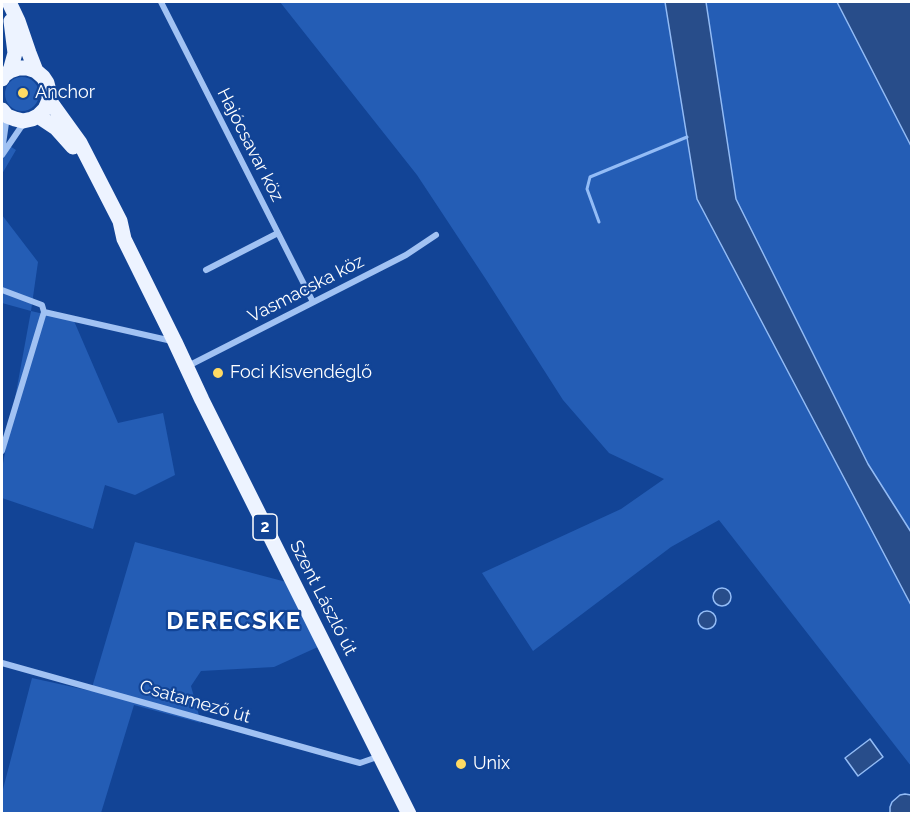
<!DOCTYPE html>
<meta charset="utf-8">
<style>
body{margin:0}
#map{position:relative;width:913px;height:815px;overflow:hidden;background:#124496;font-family:Raleway,sans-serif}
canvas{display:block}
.frame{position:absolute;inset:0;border:3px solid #fff;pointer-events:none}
</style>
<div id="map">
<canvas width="913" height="815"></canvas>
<div class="frame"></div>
</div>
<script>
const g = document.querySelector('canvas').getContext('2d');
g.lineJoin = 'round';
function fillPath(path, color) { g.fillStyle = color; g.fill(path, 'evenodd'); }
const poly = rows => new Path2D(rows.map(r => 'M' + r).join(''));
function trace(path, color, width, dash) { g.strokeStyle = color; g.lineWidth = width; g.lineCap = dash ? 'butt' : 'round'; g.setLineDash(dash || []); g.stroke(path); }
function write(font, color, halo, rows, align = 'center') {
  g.font = font + ' Raleway,sans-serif'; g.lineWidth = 4.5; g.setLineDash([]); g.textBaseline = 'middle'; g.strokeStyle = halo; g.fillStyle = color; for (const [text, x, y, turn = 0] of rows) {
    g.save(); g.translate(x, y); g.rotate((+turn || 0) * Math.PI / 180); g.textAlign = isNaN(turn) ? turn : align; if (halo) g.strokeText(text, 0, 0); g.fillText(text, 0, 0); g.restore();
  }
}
fillPath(poly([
 [280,2,665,2,697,199,911,605,911,766,719,520,671,547,533,651,482,573,621,509,664,479,609,453,563,400,487,281,417,175],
 [706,2,837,2,911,146,911,532,868,464,736,199],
 '5 94a17 17 0 1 1 34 0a17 17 0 1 1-34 0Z',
 [2,141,16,150,2,174],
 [2,215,38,262,31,311,74,321,118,423,163,413,175,475,135,495,105,485,93,529,2,498,2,469,31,311,2,303],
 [135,542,290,583,320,646,274,667,201,671,191,686,201,723,134,705,101,813,2,814,2,793,32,678,91,691]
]), '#245db5');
const water = poly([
 [665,2,706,2,736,199,868,464,911,532,911,605,697,199,665,2],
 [837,2,911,2,911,146,837,2],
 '713 597a9 9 0 1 1 18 0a9 9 0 1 1-18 0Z',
 '698 620a9 9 0 1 1 18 0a9 9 0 1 1-18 0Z',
 [870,739,883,757,858,776,845,758,870,739],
 [905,794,911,795,911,813,890,813,890,807,892,802,900,795,905,794]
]);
fillPath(water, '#284d8a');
trace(water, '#93bcf6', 1.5);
trace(poly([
 [599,222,587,189,590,177,687,137]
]), '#93bcf6', 3);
trace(poly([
 [161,2,313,302],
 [2,151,7,116],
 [2,155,21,127,26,123],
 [206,270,278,233],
 [2,290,42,305,44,312],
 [44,312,172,341],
 [188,366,406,255,436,235],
 [2,451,44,312],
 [2,663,338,757,360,763,380,756]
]), '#a1c2f3', 6);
trace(poly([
 [9,2,18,21,29,53,36,71],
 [10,71,15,53,11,21],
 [2,79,4,75,10,71,19,68,27,68,36,71,43,77,47,83,49,91,49,100,45,109,38,116,32,119,23,121,15,119,7,116,2,110],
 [49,100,80,143,120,221,124,239,175,342,202,400,409,814],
 [38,116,56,128,73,147]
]), '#edf3ff', 15);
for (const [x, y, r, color] of [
 [23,93,6,"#ffda63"],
 [218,373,6,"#ffda63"],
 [461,764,6,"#ffda63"]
]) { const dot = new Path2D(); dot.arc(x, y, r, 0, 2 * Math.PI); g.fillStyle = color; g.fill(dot); trace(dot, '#124496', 2); }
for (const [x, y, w] of [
 [265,527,24]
]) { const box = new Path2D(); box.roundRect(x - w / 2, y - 13, w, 26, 4.5); g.fillStyle = '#124496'; g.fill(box); trace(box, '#fff', 1.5); }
write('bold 16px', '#fff', null, [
 ["2",265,527]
]);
write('18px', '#fff', '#124496', [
 ["Anchor",35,93],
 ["Foci Kisvendéglő",230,373],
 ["Unix",473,764]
], 'left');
write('18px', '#fff', '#124496', [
 ["Hajócsavar köz",250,145,63],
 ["Vasmacska köz",306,289,-27],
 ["Szent László út",323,598,63],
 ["Csatamező út",195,702,16]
]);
g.letterSpacing = '1.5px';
write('bold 24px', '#fff', '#124496', [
 ["DERECSKE",234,622]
]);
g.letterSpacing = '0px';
</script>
